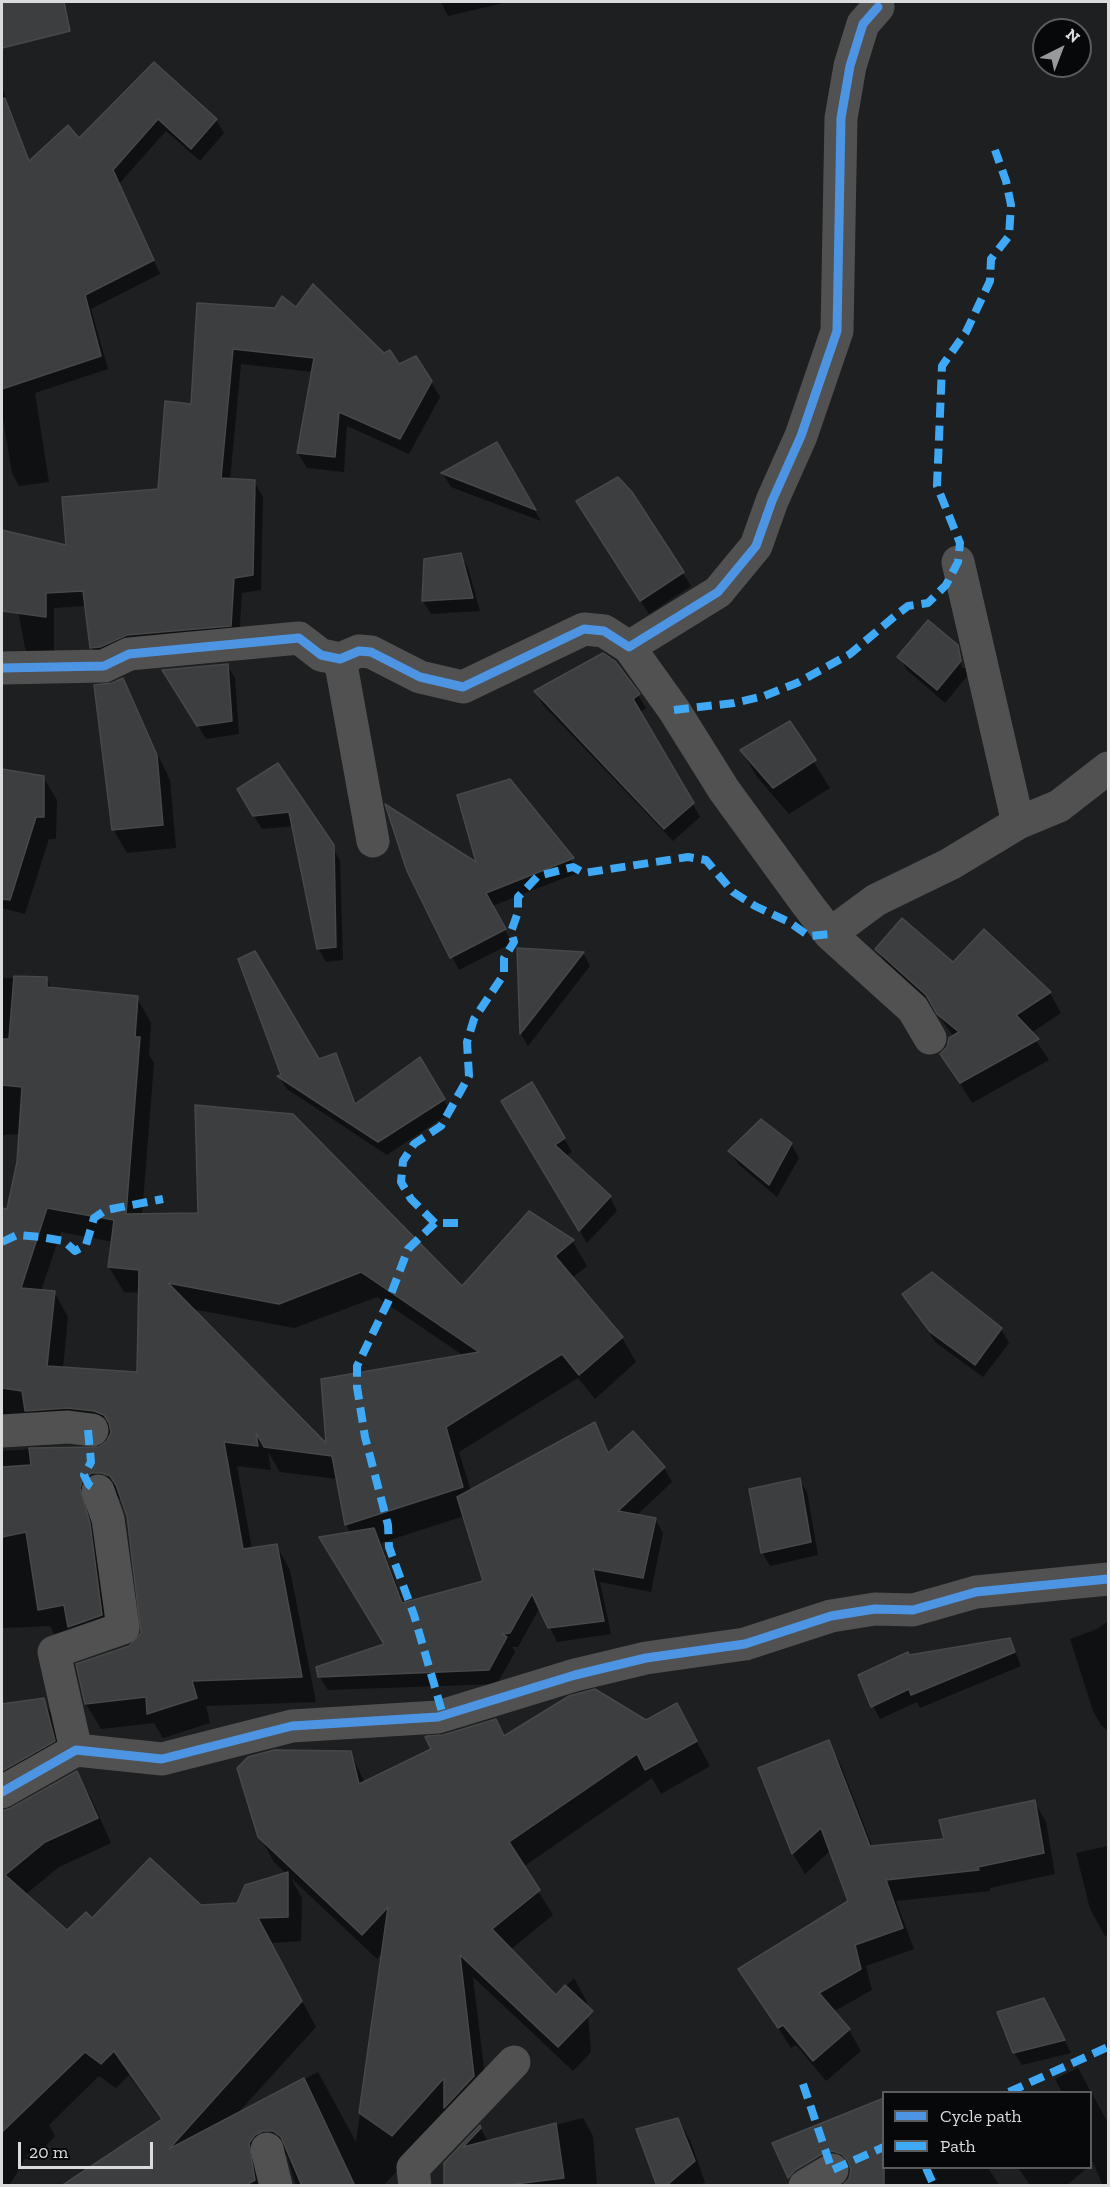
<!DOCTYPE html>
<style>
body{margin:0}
#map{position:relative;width:1110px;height:2187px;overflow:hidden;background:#1d1f20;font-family:"Zilla Slab",serif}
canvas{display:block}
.frame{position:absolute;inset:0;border:3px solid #dadbdd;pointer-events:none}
.legend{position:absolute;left:882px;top:2091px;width:210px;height:78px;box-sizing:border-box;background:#070809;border:2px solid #5b5c5e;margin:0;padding:8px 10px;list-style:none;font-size:18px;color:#dadbdd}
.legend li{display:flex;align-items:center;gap:12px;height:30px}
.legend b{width:30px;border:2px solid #5b5c5e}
.north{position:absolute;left:1032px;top:18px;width:60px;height:60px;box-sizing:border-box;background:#070809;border:2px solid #5b5c5e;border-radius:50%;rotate:42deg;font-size:16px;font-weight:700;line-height:24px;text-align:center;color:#dadbdd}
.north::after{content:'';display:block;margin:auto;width:21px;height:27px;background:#98999b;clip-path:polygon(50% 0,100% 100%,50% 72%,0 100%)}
.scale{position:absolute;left:18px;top:2142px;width:135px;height:27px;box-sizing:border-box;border:3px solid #dadbdd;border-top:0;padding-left:8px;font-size:18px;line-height:21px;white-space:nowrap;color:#dadbdd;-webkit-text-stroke:4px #070809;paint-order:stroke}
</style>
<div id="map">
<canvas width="1110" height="2187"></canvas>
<div class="frame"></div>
<ul class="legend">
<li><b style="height:8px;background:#4d94e3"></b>Cycle path</li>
<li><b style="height:8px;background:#3fa9f5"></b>Path</li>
</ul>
<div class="north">N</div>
<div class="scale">20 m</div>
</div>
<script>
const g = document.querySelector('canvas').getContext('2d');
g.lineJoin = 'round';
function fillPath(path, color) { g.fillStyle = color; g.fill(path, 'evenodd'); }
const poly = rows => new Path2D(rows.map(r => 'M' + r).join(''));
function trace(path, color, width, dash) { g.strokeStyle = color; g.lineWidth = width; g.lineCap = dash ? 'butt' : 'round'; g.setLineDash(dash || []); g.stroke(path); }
fillPath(poly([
 [2,2,70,2,2,24],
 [441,2,508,2,448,16],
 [154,64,216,120,224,133,200,161,166,131,119,184,160,274,91,309,108,369,35,393,49,482,19,486,12,473,2,413,2,87,30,162,79,140],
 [198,305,297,309,431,382,440,397,409,454,347,426,344,472,307,468,298,453,313,372,241,364,230,480,254,481,263,497,261,590,242,593,239,641,100,663,91,647,86,606,54,608,54,664,34,664,25,648,3,532,68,547,160,491,193,406],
 [496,444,541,521,451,487,443,474],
 [631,493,691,586,649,614,585,514],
 [460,555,468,568,480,611,431,614,423,601,426,560],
 [957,646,961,653,958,653,962,668,965,668,962,655,968,675,945,703,907,670,899,657],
 [227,665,235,678,239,734,206,739,172,683],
 [122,680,170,780,176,848,127,853,113,829,112,685],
 [536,692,638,695,646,708,639,713,700,817,673,841,543,705],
 [789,723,830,788,789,814,757,777,742,751],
 [278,765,340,860,343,960,326,962,318,948,294,826,262,829,246,803],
 [2,770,43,777,57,800,56,839,49,839,25,914,2,908],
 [510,781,580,872,492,906,512,943,459,970,408,871,478,866],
 [519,950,583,953,590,966,528,1046,521,1034],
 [572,964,576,964,524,1031,522,1029],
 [877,950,953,965,1050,993,1061,1013,1031,1033,1049,1060,972,1103,942,1054,954,1037,939,1016,889,970],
 [2,978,46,978,52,989,137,998,151,1023,149,1055,154,1063,142,1215,462,1288,530,1213,573,1242,587,1266,572,1278,622,1338,636,1362,595,1399,578,1378,459,1452,471,1491,594,1424,609,1454,664,1468,672,1482,636,1516,655,1519,663,1533,651,1592,600,1582,611,1634,557,1642,540,1607,518,1647,512,1647,515,1652,497,1684,328,1690,319,1676,386,1645,347,1525,338,1479,280,1472,268,1452,271,1470,237,1466,252,1549,276,1545,290,1570,316,1702,206,1706,210,1723,163,1738,154,1723,101,1729,86,1704,142,1635,127,1513,122,1500,116,1497,116,1640,71,1631,54,1634,50,1626,2,1628,2,1451,67,1447,90,1450,100,1448,111,1436,85,1433,2,1445,2,1325,6,1341,21,1134,2,1135],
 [61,1232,113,1242,109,1267,124,1292,140,1293,138,1374,63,1368,68,1317,54,1292,41,1291],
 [377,1297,464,1356,328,1447,192,1309,294,1328],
 [464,1516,484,1582,404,1604,381,1543],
 [335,1055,357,1105,420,1059,451,1112,387,1155,287,1089,279,1077],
 [531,1084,572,1152,566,1156,610,1197,617,1211,587,1243,503,1101],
 [761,1121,791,1144,799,1158,777,1197,738,1164,730,1151],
 [932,1274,1001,1329,1009,1343,983,1377,935,1342,912,1307],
 [799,1479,807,1492,818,1555,770,1566,762,1552],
 [1108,1621,1108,1731,1101,1725,1093,1711,1070,1639,1097,1629],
 [1010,1639,1021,1666,920,1708,917,1702,880,1719,873,1706,909,1657],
 [43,1700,58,1725,68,1766,2,1806,2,1705],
 [495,1721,505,1737,646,1722,690,1730,710,1766,661,1794,652,1778,523,1867,553,1915,510,1950,556,1997,574,1978,587,2002,591,2052,573,2071,473,1977,488,2102,449,2115,383,2186,296,2186,287,2155,277,2155,264,2186,75,2186,162,2121,129,2075,116,2088,99,2076,49,2125,55,2136,35,2158,28,2154,9,2186,2,2186,2,1812,76,1773,91,1798,111,1843,59,1867,25,1895,67,1933,92,1920,238,1905,287,1874,274,1862,260,1837,350,1752,365,1783,433,1749,444,1736],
 [291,1878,377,1959,383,1952,356,2142,318,2072,237,2114,316,2027,271,1943,301,1941,302,1898],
 [828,1742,840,1763,873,1848,945,1840,1034,1801,1046,1822,1055,1874,990,1888,990,1891,896,1901,914,1949,866,1966,872,1990,833,2012,849,2030,861,2051,826,2081,796,2045,791,2048,740,1969,850,1902,831,1850,805,1874,793,1854,760,1769],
 [1108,1846,1108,1935,1105,1936,1090,1909,1076,1853],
 [1051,2014,1071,2053,1022,2065,1014,2052],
 [1078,2068,1108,2123,1108,2186,1103,2186,1093,2162,1090,2164,1090,2092,1062,2092,1055,2079],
 [583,2118,593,2136,597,2186,445,2186,445,2163,480,2127,488,2142],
 [678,2119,690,2140,705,2182,701,2186,658,2186],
 [884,2168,988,2168,999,2185,842,2186],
 [1018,2168,1087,2168,1066,2186,1031,2186]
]), '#0007');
const building = poly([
 [2,2,64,2,70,31,2,48,2,2],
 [154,62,217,119,191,149,158,119,113,170,154,260,85,295,101,356,2,389,2,99,5,98,29,161,68,125,79,138,154,62],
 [313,284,384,353,390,350,399,364,416,356,432,381,400,439,339,412,335,457,297,453,314,358,233,349,221,478,255,480,253,575,234,578,231,626,127,635,100,647,90,648,83,591,46,593,46,617,2,611,2,530,66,545,62,497,158,489,165,401,191,404,197,303,275,308,282,296,296,307,313,284],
 [497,442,536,510,441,473,497,442],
 [618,477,632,492,684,572,640,601,576,501,618,477],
 [461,553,473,598,422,601,424,559,461,553],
 [928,620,958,645,961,661,937,690,897,657,928,620],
 [603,653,615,661,640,694,633,699,694,803,664,829,534,691,603,653],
 [228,664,232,721,197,726,162,670,228,664],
 [123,678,157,755,163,825,112,830,94,685,112,683,123,678],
 [790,721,816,760,773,788,740,750,790,721],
 [278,763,334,845,336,947,317,949,289,812,253,816,237,789,278,763],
 [2,769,44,776,44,817,36,817,10,900,2,899,2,769],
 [510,779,574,858,486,893,506,929,450,958,407,871,385,804,476,862,457,795,510,779],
 [902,918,953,962,984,929,1051,992,1016,1015,1039,1039,960,1083,940,1054,947,1047,949,1038,959,1032,937,1014,926,995,875,949,902,918],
 [517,948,584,952,520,1034,517,948],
 [255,951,319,1059,336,1053,355,1104,420,1057,445,1099,378,1142,277,1076,281,1075,238,959,255,951],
 [14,976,47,977,47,987,138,996,135,1037,140,1037,126,1214,198,1213,195,1105,293,1114,462,1286,529,1211,574,1240,555,1256,623,1337,579,1375,562,1354,446,1427,463,1487,345,1525,332,1456,264,1447,256,1433,258,1446,224,1442,243,1549,277,1544,302,1677,192,1681,197,1698,147,1714,146,1697,85,1704,76,1664,129,1646,141,1633,127,1516,116,1485,110,1476,101,1473,92,1473,83,1479,80,1488,90,1523,102,1615,68,1627,64,1605,38,1610,26,1532,2,1537,2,1467,31,1465,29,1448,99,1447,107,1441,111,1432,109,1423,104,1415,94,1411,67,1408,25,1411,22,1391,2,1388,2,1208,7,1209,17,1162,22,1087,2,1085,2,1039,9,1039,14,976],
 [47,1208,114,1220,108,1267,139,1270,137,1372,47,1366,55,1291,21,1288,47,1208],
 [361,1272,479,1352,321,1379,326,1443,168,1283,279,1304,361,1272],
 [532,1082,565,1138,555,1145,611,1196,579,1231,501,1101,532,1082],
 [761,1119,792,1143,769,1185,728,1151,761,1119],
 [932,1272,1002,1328,975,1365,930,1332,902,1294,932,1272],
 [595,1422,608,1453,633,1431,665,1467,618,1511,656,1518,643,1578,593,1569,604,1621,548,1628,532,1594,510,1633,502,1634,507,1637,489,1670,318,1677,316,1667,384,1644,319,1537,374,1528,402,1603,483,1581,457,1497,595,1422],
 [800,1478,811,1542,761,1553,749,1489,800,1478],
 [1010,1638,1015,1652,911,1695,909,1689,871,1707,858,1675,908,1652,909,1655,1010,1638],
 [595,1689,646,1720,677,1703,697,1741,645,1770,637,1754,509,1842,540,1890,492,1929,556,1995,565,1985,593,2011,558,2047,460,1955,474,2076,444,2108,444,2078,392,2136,359,2113,388,1907,362,1935,258,1837,237,1768,248,1757,274,1750,351,1751,359,1784,431,1749,425,1737,427,1736,443,1735,496,1719,504,1736,569,1696,595,1689],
 [44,1698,55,1741,2,1771,2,1704,44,1698],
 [829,1740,870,1846,944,1839,939,1820,1035,1800,1044,1853,978,1867,979,1870,886,1880,903,1928,855,1945,861,1969,819,1993,850,2029,813,2061,783,2025,778,2028,738,1969,848,1901,821,1828,792,1854,758,1768,829,1740],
 [77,1771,98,1818,45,1842,5,1875,67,1930,86,1912,92,1918,150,1858,201,1905,237,1903,245,1885,288,1872,288,1917,258,1918,302,2001,169,2149,304,2078,355,2186,302,2186,281,2137,273,2131,263,2131,255,2135,249,2143,255,2180,244,2186,61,2186,162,2119,114,2051,101,2064,85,2052,2,2132,2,1811,11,1808,77,1771],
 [1044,1998,1065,2040,1013,2053,997,2012,1044,1998],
 [884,2098,884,2186,842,2186,849,2179,851,2170,848,2161,842,2154,832,2151,822,2154,795,2170,788,2178,772,2143,884,2098],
 [678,2118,695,2161,666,2186,657,2186,636,2129,678,2118],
 [556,2123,564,2178,499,2186,444,2186,444,2163,480,2125,481,2128,463,2147,556,2123]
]);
fillPath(building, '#3c3e3f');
trace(building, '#474849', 1.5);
trace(poly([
 [958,562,1018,823],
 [629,647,674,710,724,790,807,904,830,934,913,1009,930,1038],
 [340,659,373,841],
 [2,668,104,666,129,654,299,638,321,655,340,659,359,651,371,652,420,677,463,687,584,629,604,631,629,647,718,592,756,546,772,501,801,436,837,331,841,118,850,66,863,24,878,7],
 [830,934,876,900,950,864,1018,823,1059,806,1108,768],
 [2,1431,68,1427,92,1430],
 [76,1750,54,1652,123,1628,108,1519,98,1491],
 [2,1792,76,1750,162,1759,292,1726,438,1717,575,1675,646,1658,745,1644,831,1616,875,1609,913,1610,976,1592,1108,1579],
 [267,2149,276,2186],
 [415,2186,413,2168,514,2062],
 [805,2186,832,2170]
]), '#515151', 33);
trace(poly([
 [674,710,734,703,764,696,797,683,850,654,895,616,908,606,928,603,946,585,958,562,960,543,937,486,942,366,966,332,990,281,991,259,1009,236,1011,205,1006,181,995,150],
 [435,1223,408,1249,388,1302,357,1366,357,1387,365,1437,388,1525,389,1547,414,1615,443,1715],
 [458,1223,435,1223,411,1199,401,1182,403,1161,414,1144,441,1126,469,1076,467,1042,474,1019,504,974,504,958,514,942,511,932,518,912,518,897,538,876,573,867,584,873,688,857,706,860,733,892,755,906,789,922,809,936,830,934],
 [2,1242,17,1235,40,1237,64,1241,75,1251,86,1245,94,1218,106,1210,163,1199],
 [88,1430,91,1462,84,1475,89,1485,98,1491],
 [803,2084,832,2170,884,2147],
 [1009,2092,1108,2047],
 [926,2168,934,2186]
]), '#3fa9f5', 8, [15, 8]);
trace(poly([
 [2,668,104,666,129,654,299,638,321,655,340,659,359,651,371,652,420,677,463,687,584,629,604,631,629,647,718,592,756,546,772,501,801,436,837,331,841,118,850,66,863,24,878,7],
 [2,1792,76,1750,162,1759,292,1726,438,1717,575,1675,646,1658,745,1644,831,1616,875,1609,913,1610,976,1592,1108,1579]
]), '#4d94e3', 9);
</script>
